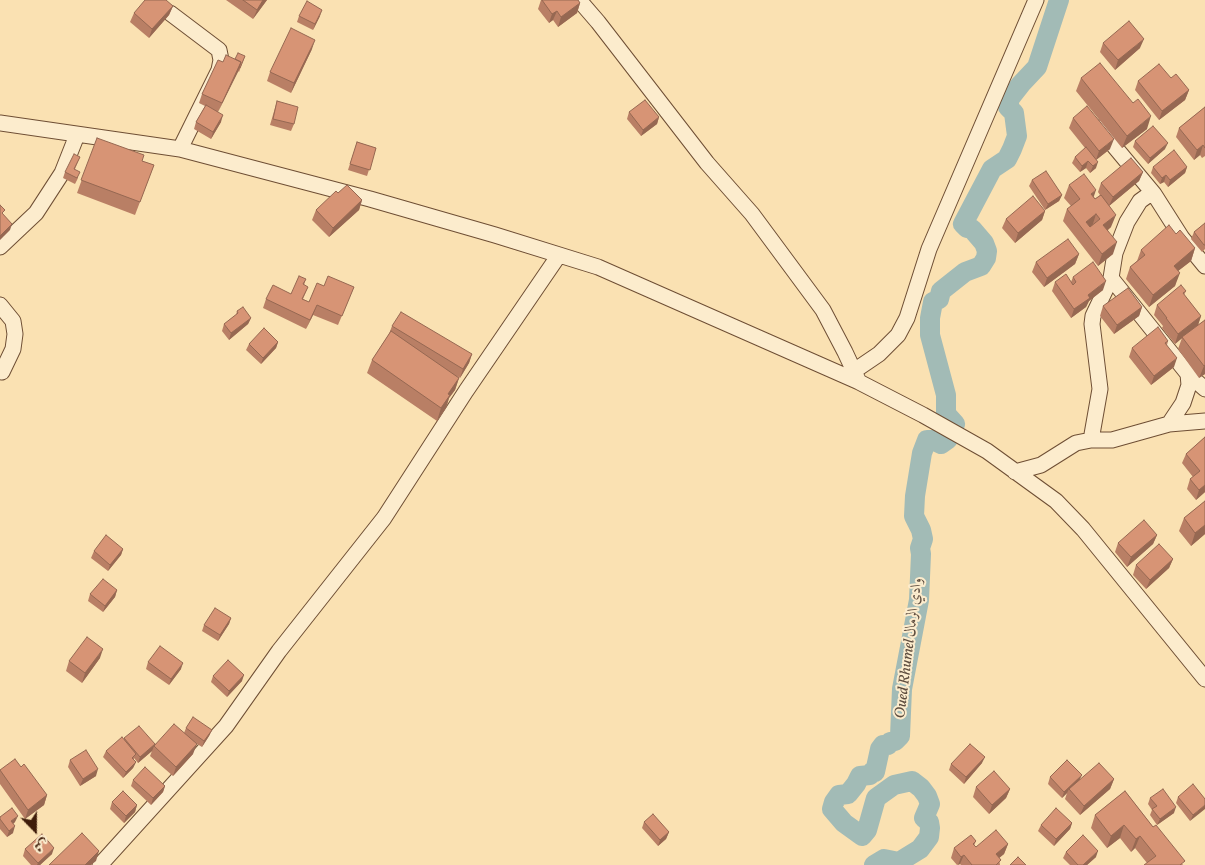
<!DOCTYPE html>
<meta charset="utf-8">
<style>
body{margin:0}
#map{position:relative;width:1205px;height:865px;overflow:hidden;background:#fae1b2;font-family:Vollkorn,Amiri,serif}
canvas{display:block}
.north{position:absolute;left:10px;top:805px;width:50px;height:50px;-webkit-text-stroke:4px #fceccd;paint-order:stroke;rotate:158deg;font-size:14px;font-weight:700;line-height:20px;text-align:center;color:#3f1d0a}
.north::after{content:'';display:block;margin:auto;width:18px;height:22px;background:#3f1d0a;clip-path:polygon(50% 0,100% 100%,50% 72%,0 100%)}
</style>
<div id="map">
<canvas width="1205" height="865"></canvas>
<div class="north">ش</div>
</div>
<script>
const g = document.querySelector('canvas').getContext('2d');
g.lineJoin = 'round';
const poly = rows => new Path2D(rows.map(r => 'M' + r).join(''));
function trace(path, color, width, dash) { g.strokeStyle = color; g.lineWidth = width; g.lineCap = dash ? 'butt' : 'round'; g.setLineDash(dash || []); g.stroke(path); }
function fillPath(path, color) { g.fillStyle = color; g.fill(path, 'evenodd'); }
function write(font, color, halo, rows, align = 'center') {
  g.font = font + ' Vollkorn,Amiri,serif'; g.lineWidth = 4; g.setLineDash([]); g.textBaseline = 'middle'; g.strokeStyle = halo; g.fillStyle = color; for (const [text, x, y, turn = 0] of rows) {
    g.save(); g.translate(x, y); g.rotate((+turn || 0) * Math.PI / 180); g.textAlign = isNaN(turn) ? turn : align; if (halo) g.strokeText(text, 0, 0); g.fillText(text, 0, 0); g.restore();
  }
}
trace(poly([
 [874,865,884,859,899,862,907,857,920,849,929,837,930,828,929,822,924,818,930,804,927,796,921,788,912,781,894,785,876,798,867,830,862,836,844,823,832,809,834,802,839,795,848,794,856,784,860,776,870,775,872,772,875,772,880,749,883,745,888,745,890,742,895,741,900,736,902,689,919,600,921,554,920,548,923,539,921,530,914,516,915,496,922,453,927,440,933,440,941,444,948,439,955,424,946,414,946,395,930,335,930,318,933,302,939,299,941,291,965,272,981,266,986,258,987,251,984,243,972,229,967,228,963,224,992,169,1007,159,1012,149,1017,136,1014,113,1008,107,1010,98,1021,84,1037,67,1059,0]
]), '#a2bbb6', 20);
const minor = poly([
 [579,0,598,22,707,163,752,214,823,310,845,352,859,382],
 [170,13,219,50,221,60,219,70,180,149],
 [0,123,180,149,370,199,495,235,598,267,859,382,923,415,987,451,1056,501,1083,529,1205,679],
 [1099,128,1154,194],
 [0,247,36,213,62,173,77,135],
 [1111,278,1188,374,1189,385,1183,403,1169,424],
 [0,305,13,321,15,334,13,349,2,372],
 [854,371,879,354,898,335,907,318,929,249,1036,0],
 [1188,374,1205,389],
 [1091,440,1100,389,1092,324,1093,316,1111,278,1115,253,1127,222,1140,201,1147,196,1154,194,1182,238,1205,266],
 [1015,472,1041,465,1076,443,1091,440,1112,440,1169,424,1205,421],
 [100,865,226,726,279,651,384,518,466,391,559,255]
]);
trace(minor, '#6e4e34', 17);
trace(minor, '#fceccd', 15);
fillPath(poly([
 [226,0,267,0,253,19],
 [541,0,578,0,580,3,577,13,558,27,553,20,549,23,538,9],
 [173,6,169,15,149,38,130,22,134,13],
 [299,16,320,16,313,30,297,22],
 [1103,43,1140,48,1115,70,1100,52],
 [312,49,291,93,267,81,270,72],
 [245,56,239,72,238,71,218,112,221,122,211,139,194,129,196,122,205,106,199,103,202,94,223,62],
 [1081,78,1147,129,1122,148,1076,91],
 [1171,78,1189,90,1185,100,1159,120,1135,90,1138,81],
 [277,101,294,124,291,131,270,125],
 [1205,107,1205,156,1202,158,1200,155,1194,160,1176,137,1179,128],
 [629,112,659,117,657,124,641,136,627,119],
 [1073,118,1110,149,1096,160,1096,168,1090,173,1086,168,1080,172,1072,163,1075,157,1085,148,1069,128],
 [97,138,142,161,154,165,135,215,77,193],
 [1135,141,1165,149,1148,164,1133,147],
 [357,142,376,148,367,176,348,170],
 [80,157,75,169,78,178,75,184,63,178,65,172],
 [1153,167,1187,167,1185,173,1168,187,1164,182,1160,184,1151,173],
 [1143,172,1139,181,1109,206,1111,227,1108,230,1113,254,1098,266,1063,221,1067,209,1071,206,1064,198,1069,185,1094,197,1095,199,1100,195,1098,192,1101,183],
 [1032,180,1062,195,1059,201,1045,210,1029,186],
 [362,200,359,210,329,237,312,220,316,210],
 [1045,211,1042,220,1015,243,1002,228,1006,219],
 [1205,223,1205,249,1202,252,1191,239,1194,232],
 [1176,234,1195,248,1191,261,1178,271,1175,286,1149,307,1126,279,1130,267,1137,261,1141,250],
 [1079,254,1075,264,1044,287,1032,272,1036,262],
 [1073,277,1103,290,1089,301,1086,307,1071,318,1052,291,1055,282,1071,282],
 [306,279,304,285,308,287,303,299,309,302,324,286,354,287,338,325,313,315,306,329,263,308,266,299,291,294],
 [1186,291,1184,295,1201,316,1198,325,1205,320,1205,374,1199,378,1178,349,1182,338,1175,344,1162,328,1163,326,1154,315,1157,305],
 [1103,306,1142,307,1139,316,1114,334,1100,316],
 [237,311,251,318,248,324,229,340,222,331,224,324,236,315],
 [392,326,472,354,469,363,460,378,457,376,459,378,455,390,449,398,446,408,437,421,367,373,372,360,389,334],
 [1168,341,1167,345,1174,367,1151,385,1129,357,1132,348],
 [278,342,276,348,261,364,246,350,249,344],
 [1205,437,1205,492,1196,500,1187,489,1190,479,1193,477,1182,463,1186,454],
 [1205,501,1205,534,1191,546,1179,531,1184,518],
 [1157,535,1153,544,1127,567,1115,552,1118,543],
 [123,549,121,555,108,571,91,558,94,551],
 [1173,559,1169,568,1146,589,1133,575,1136,565],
 [117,590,115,597,103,612,88,601,90,594],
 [231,618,229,624,218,641,202,631,204,625],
 [100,658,82,683,66,671,69,661],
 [148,662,181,669,169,685,146,669],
 [213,676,242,681,227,697,211,682],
 [186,728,212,730,209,736,202,747,194,742,193,754,173,776,150,756,152,751,138,763,134,758,134,760,136,762,133,768,123,778,103,757,106,751,124,740,124,738,155,744,184,733],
 [70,760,96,776,80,786,68,767],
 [982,763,964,784,949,770,951,764],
 [0,770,47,795,44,805,25,819,0,784],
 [1050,777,1080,779,1114,779,1110,789,1080,815,1065,799,1067,793,1062,798,1048,784],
 [133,780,165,786,163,792,151,805,131,786],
 [976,787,1010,789,1006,798,989,814,973,797],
 [1125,791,1183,865,1147,863,1135,848,1131,852,1120,838,1107,848,1091,828,1095,815],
 [1178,797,1205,799,1190,821,1176,803],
 [1150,798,1174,813,1157,825,1150,815,1152,810,1148,804],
 [112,802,137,805,135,812,124,823,110,809],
 [0,817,15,822,13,824,13,833,7,837,0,829],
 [644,822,669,832,666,839,658,846,642,828],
 [1072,823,1070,829,1054,846,1038,831,1041,825],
 [976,841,974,846,976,847,1008,844,1004,854,999,858,1000,865,961,865,960,864,957,865,951,858,954,848],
 [25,849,52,854,40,865,31,865,23,856],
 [1066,852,1096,857,1087,865,1070,865,1063,858]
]), '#b97f65');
fillPath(poly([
 [263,0,267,0,253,19,257,10],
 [580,3,577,13,558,27,561,17],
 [173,6,169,15,149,38,152,29],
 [322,10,320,16,313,30,315,24],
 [557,11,553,20,549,23,552,14],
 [1144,39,1140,48,1115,70,1118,60],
 [315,40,312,49,291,93,294,83],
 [241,62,238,72,218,112,222,103],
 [1189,90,1185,100,1159,120,1162,111],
 [223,115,221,122,211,139,213,132],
 [1151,116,1147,129,1122,148,1127,136],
 [659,117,657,124,641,136,643,130],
 [1114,139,1110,149,1096,160,1099,151],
 [1168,143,1165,149,1148,164,1150,158],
 [1203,145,1200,155,1194,160,1197,150],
 [1088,161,1086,168,1080,172,1082,166],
 [1098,162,1096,168,1090,173,1093,166],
 [1187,167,1185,173,1168,187,1170,180],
 [1143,172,1139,181,1109,206,1113,197],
 [1166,175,1164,182,1160,184,1162,178],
 [1096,190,1092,202,1091,194],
 [1062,195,1059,201,1045,210,1048,204],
 [362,200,359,210,329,237,333,228],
 [1045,211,1042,220,1015,243,1018,233],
 [1096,214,1092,227,1084,230,1086,222],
 [1116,215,1111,227,1099,237,1103,225],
 [12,224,10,230,0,240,0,236],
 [1117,242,1113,254,1098,266,1102,254],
 [1195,248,1191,261,1169,278,1174,266],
 [1079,254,1075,264,1044,287,1047,278],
 [1180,273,1175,286,1149,307,1153,295],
 [1106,281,1103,290,1089,301,1086,307,1071,318,1074,309,1088,295],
 [317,305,313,315,306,329,310,320],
 [1142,307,1139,316,1114,334,1117,325],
 [1201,316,1198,325,1175,344,1178,334],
 [251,318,248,324,229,340,231,333],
 [278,342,276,348,261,364,263,358],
 [472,354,469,363,460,378,463,369],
 [1177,358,1174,367,1151,385,1154,376],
 [1205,365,1205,374,1199,378,1204,366],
 [459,378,455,390,449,398,446,408,437,421,441,408,448,394],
 [1205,485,1205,492,1196,500,1199,490],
 [1205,525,1205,534,1191,546,1195,533],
 [1157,535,1153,544,1127,567,1131,557],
 [123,549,121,555,108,571,110,565],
 [1173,559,1169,568,1146,589,1150,580],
 [117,590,115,597,103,612,105,606],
 [231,618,229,624,218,641,220,635],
 [103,649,100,658,82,683,85,673],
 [183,663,181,669,169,685,171,679],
 [244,675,242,681,227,697,229,691],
 [212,730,209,736,202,747,204,741],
 [155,744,152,751,138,763,140,757],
 [197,744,193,754,173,776,176,767],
 [985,757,982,763,964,784,966,777],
 [136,762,133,768,123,778,126,772],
 [98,769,96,776,80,786,83,779],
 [1082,775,1079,781,1069,789,1067,793,1062,798,1064,792],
 [1114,779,1110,789,1080,815,1084,806],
 [165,786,163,792,151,805,153,798],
 [1010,789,1006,798,989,814,992,805],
 [47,795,44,805,25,819,28,810],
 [137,805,135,812,124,823,126,816],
 [1205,805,1205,809,1190,821,1193,815],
 [1176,807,1174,813,1157,825,1160,819],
 [18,816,15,822,9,827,11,821],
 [1072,823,1070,829,1054,846,1056,839],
 [1124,825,1120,838,1107,848,1111,836],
 [15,826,13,833,7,837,9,831],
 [669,832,666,839,658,846,660,840],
 [1140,836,1135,848,1131,852,1136,839],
 [1008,844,1004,854,993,863,996,854],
 [54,848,52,854,40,865,37,865,38,863],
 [99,851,96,861,91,865,85,865],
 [1098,851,1096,857,1087,865,1083,865],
 [964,855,960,864,958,865,961,857]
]), '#966852');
const building = poly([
 [145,0,166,0,173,6,152,29,134,13,145,0],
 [243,0,263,0,257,10,243,0],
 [542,0,578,0,580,3,561,17,557,11,552,14,542,0],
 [307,1,322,10,315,24,299,16,307,1],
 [1129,21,1144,39,1118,60,1103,43,1129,21],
 [291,28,315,40,294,83,270,72,291,28],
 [238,53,245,56,240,68,239,68,241,62,235,59,238,53],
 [226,55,241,62,222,103,202,94,218,60,223,62,226,55],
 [1100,63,1133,103,1138,99,1151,116,1127,136,1081,78,1100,63],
 [1159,64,1171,78,1176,74,1189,90,1162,111,1138,81,1159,64],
 [645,100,659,117,643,130,629,112,645,100],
 [277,101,298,107,294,124,273,119,277,101],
 [206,105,223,115,213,132,196,122,206,105],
 [1087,106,1114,139,1099,151,1073,118,1087,106],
 [1205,107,1205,148,1203,145,1197,150,1179,128,1205,107],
 [1153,126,1168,143,1150,158,1135,141,1153,126],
 [97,138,144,155,142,161,154,165,140,202,81,180,97,138],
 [357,142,376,148,370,170,350,164,357,142],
 [1086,147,1098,162,1093,166,1088,161,1082,166,1075,157,1086,147],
 [1174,150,1187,167,1170,180,1166,175,1162,178,1153,167,1174,150],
 [74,154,80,157,74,169,80,172,77,178,65,172,74,154],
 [1131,158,1143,172,1113,197,1101,183,1131,158],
 [1046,171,1062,195,1048,204,1032,180,1046,171],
 [1084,174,1096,190,1091,194,1095,199,1101,195,1116,215,1103,225,1117,242,1102,254,1067,209,1080,199,1069,185,1084,174],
 [1096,214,1100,219,1090,227,1086,222,1096,214],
 [347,185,362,200,333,228,316,210,336,191,338,193,347,185],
 [1033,196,1045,211,1018,233,1006,219,1033,196],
 [0,205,5,210,2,213,12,224,0,236,0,205],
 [1205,223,1205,245,1204,245,1194,232,1205,223],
 [1169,225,1176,234,1180,230,1195,248,1174,266,1180,273,1153,295,1130,267,1145,255,1141,250,1169,225],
 [1068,239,1079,254,1047,278,1036,262,1068,239],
 [1093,262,1106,281,1088,295,1090,298,1074,309,1055,282,1066,274,1073,285,1076,282,1073,277,1093,262],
 [299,276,306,279,303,284,308,287,302,299,309,302,317,283,324,286,328,276,354,287,342,316,317,305,310,320,266,299,273,285,291,294,299,276],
 [1181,285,1186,291,1183,293,1201,316,1178,334,1166,318,1167,318,1157,305,1181,285],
 [1128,288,1142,307,1117,325,1103,306,1128,288],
 [243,307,251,318,231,333,224,324,238,313,237,311,243,307],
 [401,312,472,354,463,369,392,326,401,312],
 [1205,320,1205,365,1204,366,1182,337,1205,320],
 [1158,327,1168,341,1165,343,1177,358,1154,376,1132,348,1158,327],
 [264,328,278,342,263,358,249,344,264,328],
 [391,331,459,378,448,394,450,395,441,408,372,360,391,331],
 [1205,437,1205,485,1199,490,1190,479,1200,471,1186,454,1205,437],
 [1205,501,1205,525,1195,533,1184,518,1205,501],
 [1144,520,1157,535,1131,557,1118,543,1144,520],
 [106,535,123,549,110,565,94,551,106,535],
 [1159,544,1173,559,1150,580,1136,565,1159,544],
 [103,579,117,590,105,606,90,594,103,579],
 [215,608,231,618,220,635,204,625,215,608],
 [87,637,103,649,85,673,69,661,87,637],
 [160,646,183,663,171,679,148,662,160,646],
 [228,660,244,675,229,691,213,676,228,660],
 [193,717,212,730,204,741,186,728,193,717],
 [174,724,197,744,176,767,154,746,174,724],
 [139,726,155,744,140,757,124,738,139,726],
 [122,737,136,754,132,758,136,762,126,772,106,751,122,737],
 [970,744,985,757,966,777,951,764,970,744],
 [86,750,98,769,83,779,70,760,86,750],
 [15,759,21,767,24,764,47,795,28,810,0,770,15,759],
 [1067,760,1082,775,1064,792,1050,777,1067,760],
 [1099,763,1114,779,1084,806,1069,789,1099,763],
 [145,767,165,786,153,798,133,780,145,767],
 [994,771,1010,789,992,805,976,787,994,771],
 [1193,784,1205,799,1205,805,1193,815,1178,797,1193,784],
 [1163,789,1176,807,1160,819,1152,809,1157,806,1150,798,1163,789],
 [123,791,137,805,126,816,112,802,123,791],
 [1125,791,1153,827,1156,825,1185,861,1180,865,1144,865,1156,856,1140,836,1136,839,1124,825,1111,836,1095,815,1125,791],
 [12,808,18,816,11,821,15,826,9,831,0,819,0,817,12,808],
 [1056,808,1072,823,1056,839,1041,825,1056,808],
 [653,814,669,832,660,840,644,822,653,814],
 [996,830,1008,844,996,854,1001,860,996,865,972,865,964,855,961,857,954,848,971,835,976,841,973,844,976,847,996,830],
 [82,833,99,851,85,865,49,865,82,833],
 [42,834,54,848,38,863,25,849,42,834],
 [1083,835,1098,851,1083,865,1078,865,1066,852,1083,835],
 [1018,857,1026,865,1010,865,1018,857]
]);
fillPath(building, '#d79475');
trace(building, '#966852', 1);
write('italic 15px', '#5d4c3e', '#fceccd', [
 ["Oued Rhumel وادي الرمال",910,648,-83]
]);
</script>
